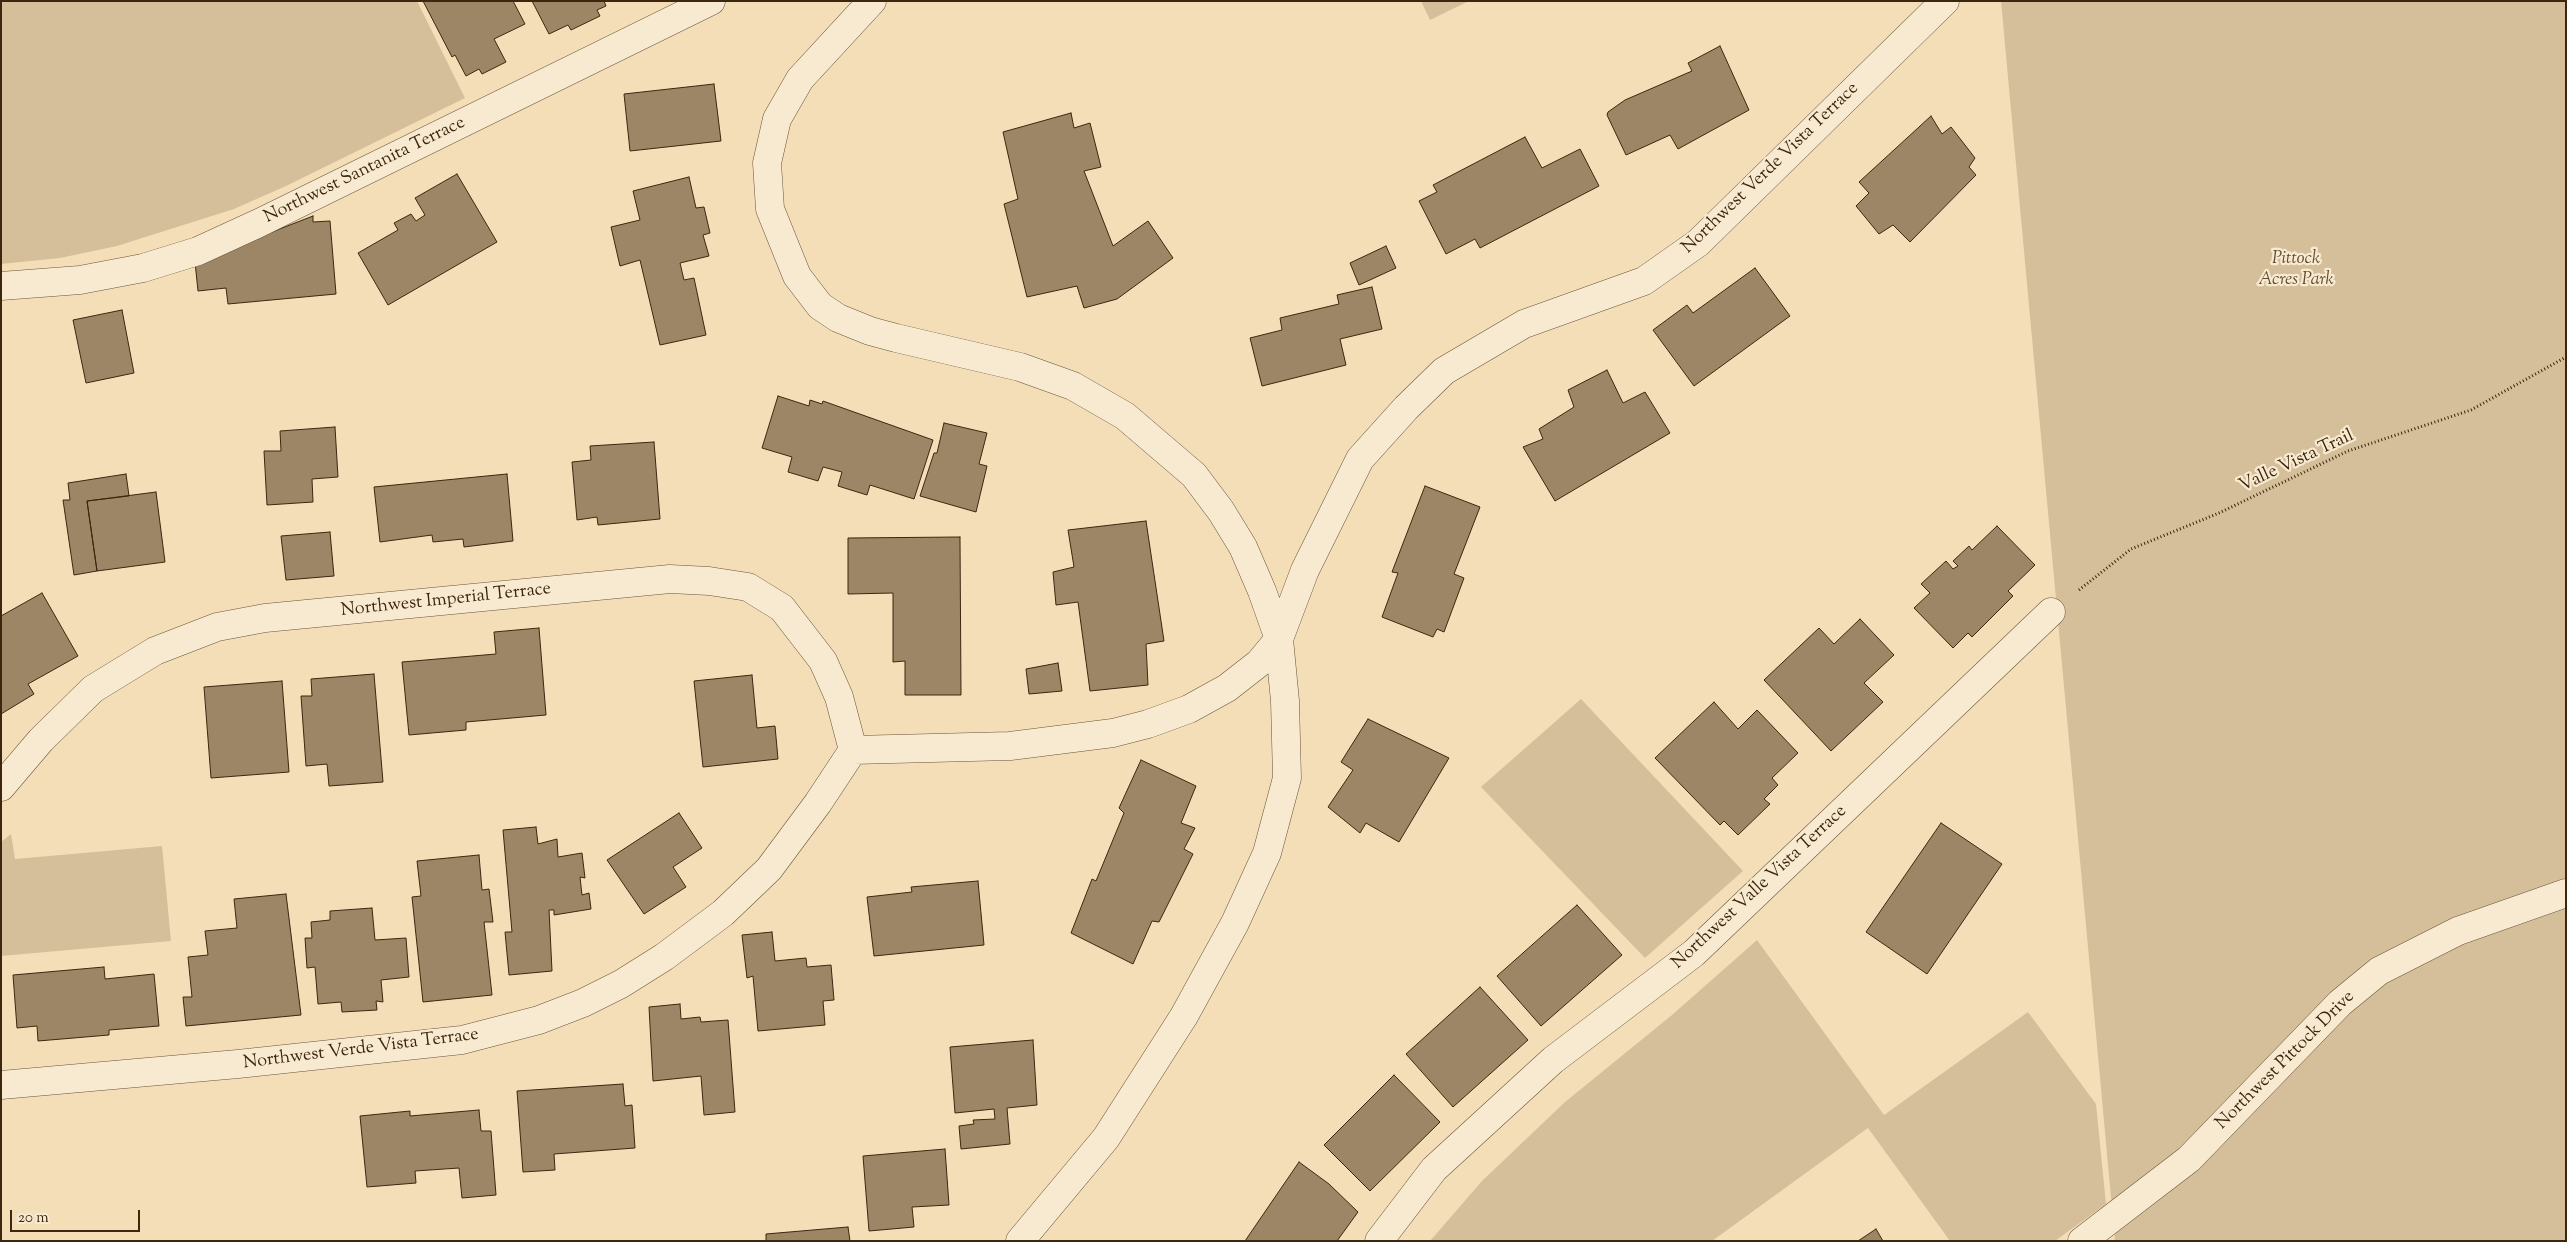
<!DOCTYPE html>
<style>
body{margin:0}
#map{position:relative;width:2567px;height:1242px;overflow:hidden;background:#f4deb8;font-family:"Sorts Mill Goudy",serif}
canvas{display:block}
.frame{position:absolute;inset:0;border:2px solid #3c270e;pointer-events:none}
.scale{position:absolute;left:10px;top:1210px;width:130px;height:22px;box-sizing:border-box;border:2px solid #3c270e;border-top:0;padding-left:6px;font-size:15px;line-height:18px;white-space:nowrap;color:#3c270e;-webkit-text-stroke:4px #f8ead1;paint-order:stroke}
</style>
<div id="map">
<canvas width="2567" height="1242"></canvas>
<div class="frame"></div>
<div class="scale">20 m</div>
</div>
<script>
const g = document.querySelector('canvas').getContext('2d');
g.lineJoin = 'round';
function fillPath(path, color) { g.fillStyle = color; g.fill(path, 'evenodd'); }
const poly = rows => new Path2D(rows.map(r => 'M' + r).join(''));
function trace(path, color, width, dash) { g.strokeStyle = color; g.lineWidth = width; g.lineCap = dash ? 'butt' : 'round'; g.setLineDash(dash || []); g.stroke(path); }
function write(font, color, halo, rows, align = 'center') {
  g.font = font + ' "Sorts Mill Goudy",serif'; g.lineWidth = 4.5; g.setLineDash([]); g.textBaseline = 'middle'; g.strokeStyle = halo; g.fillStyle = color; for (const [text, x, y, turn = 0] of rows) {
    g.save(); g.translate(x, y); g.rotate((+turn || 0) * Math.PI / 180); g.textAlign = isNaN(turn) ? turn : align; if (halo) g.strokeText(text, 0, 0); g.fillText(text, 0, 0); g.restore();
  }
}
fillPath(poly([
 [1,1,417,1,465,98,286,186,234,209,117,246,60,258,1,264],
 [1421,1,1469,1,1430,20],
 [2001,1,2566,1,2566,1241,2115,1241],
 [1581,699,1743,871,1645,958,1481,787],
 [11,834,15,859,162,846,171,941,1,956,1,842],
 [1757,940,1884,1115,2028,1012,2096,1104,2106,1204,2055,1241,1950,1241,1868,1128,1712,1241,1430,1241,1482,1181,1565,1102,1672,1015]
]), '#d5bf9b');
const building = poly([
 [423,1,513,1,525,24,494,39,506,62,482,74,479,69,466,76,455,55,452,57,423,1],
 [532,1,604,1,606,6,597,10,600,16,571,30,568,25,549,34,532,1],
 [1720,46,1749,110,1678,149,1670,135,1626,155,1607,115,1608,112,1625,100,1692,71,1688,63,1720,46],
 [714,84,721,141,630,151,624,94,714,84],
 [1071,113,1074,128,1090,123,1101,167,1084,171,1113,246,1148,221,1173,258,1117,299,1084,308,1077,286,1027,297,1004,204,1018,199,1003,132,1071,113],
 [1931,116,1942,134,1951,127,1975,158,1969,167,1976,175,1910,242,1893,225,1879,234,1856,206,1869,193,1859,182,1931,116],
 [1525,137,1542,168,1580,149,1599,186,1480,248,1475,239,1446,254,1419,201,1437,192,1433,185,1525,137],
 [457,174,497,242,388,305,358,253,398,230,394,223,411,214,416,221,425,215,415,198,457,174],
 [689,177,696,208,704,207,710,233,703,235,709,256,680,263,684,280,694,278,706,335,660,345,640,260,620,266,611,227,640,220,633,191,689,177],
 [313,216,313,222,330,221,336,294,228,304,226,288,198,291,195,262,313,216],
 [1386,246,1396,268,1359,285,1350,263,1386,246],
 [1755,268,1790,316,1694,386,1653,330,1687,305,1693,313,1755,268],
 [1372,287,1382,329,1340,339,1346,365,1262,386,1250,338,1282,330,1280,318,1339,304,1337,295,1372,287],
 [122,310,134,373,86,383,73,320,122,310],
 [1607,370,1623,403,1645,392,1670,433,1555,501,1523,447,1543,439,1539,429,1574,407,1568,390,1607,370],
 [778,396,809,406,810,400,822,404,823,401,933,440,914,499,870,485,867,495,838,486,842,472,823,467,818,481,788,472,792,457,762,448,778,396],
 [944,423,987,433,979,464,987,466,976,512,920,496,934,453,937,453,944,423],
 [335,427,338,477,312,479,313,502,267,505,264,451,281,451,280,431,335,427],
 [654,442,660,519,598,525,597,517,577,520,572,462,591,460,590,446,654,442],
 [126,474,129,496,87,501,97,571,74,575,63,500,70,500,68,483,126,474],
 [507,474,513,541,464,547,463,539,433,542,432,535,380,542,374,487,507,474],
 [1425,486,1480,507,1454,574,1464,578,1444,632,1437,629,1433,637,1382,617,1398,573,1392,572,1425,486],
 [156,492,165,562,97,571,87,501,156,492],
 [1146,521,1164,641,1146,644,1148,685,1090,691,1078,602,1056,605,1053,572,1074,567,1068,530,1146,521],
 [1997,526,2035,565,2008,591,2013,596,1972,637,1968,633,1953,648,1914,608,1930,593,1921,584,1946,561,1953,569,1958,566,1953,561,1969,546,1972,550,1997,526],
 [330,532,334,576,286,580,281,536,330,532],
 [960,537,961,695,905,695,905,661,893,662,893,593,848,594,848,538,960,537],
 [42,593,78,656,28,684,34,694,1,714,1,616,42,593],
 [1860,619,1894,655,1864,683,1883,702,1831,751,1764,680,1819,628,1834,644,1860,619],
 [539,628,546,715,466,722,466,730,409,735,402,662,496,654,494,632,539,628],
 [1058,663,1062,691,1029,694,1026,669,1058,663],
 [374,674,383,782,329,786,327,764,306,766,301,696,312,696,311,679,374,674],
 [752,675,757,728,775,726,778,759,703,767,694,681,752,675],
 [282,681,289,772,211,778,204,687,282,681],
 [1714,702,1738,729,1757,710,1798,753,1772,778,1778,785,1764,799,1770,804,1738,835,1724,821,1720,825,1655,758,1714,702],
 [1368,719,1449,758,1399,842,1366,823,1360,833,1328,807,1353,770,1341,762,1368,719],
 [1141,760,1196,786,1181,823,1195,828,1184,849,1193,854,1159,922,1152,921,1133,964,1071,933,1092,879,1096,881,1124,813,1119,808,1141,760],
 [679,813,702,848,673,867,686,887,644,914,607,860,679,813],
 [1941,823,2002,864,1927,974,1866,932,1941,823],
 [536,827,538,844,557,839,558,857,582,853,585,878,580,877,582,895,589,893,591,909,554,915,554,910,549,910,552,971,509,975,505,932,512,932,503,830,536,827],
 [479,855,482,890,489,889,493,922,484,922,492,995,423,1002,412,897,421,896,417,861,479,855],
 [978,881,984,945,874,956,867,897,912,892,911,887,978,881],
 [286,894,301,1015,186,1026,183,997,192,997,188,957,208,955,205,931,237,928,234,899,286,894],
 [1577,905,1622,955,1541,1026,1497,976,1577,905],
 [372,908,375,940,406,938,409,977,381,980,383,1002,376,1001,377,1010,342,1012,341,1002,318,1004,315,967,307,968,305,938,312,938,311,922,330,920,330,911,372,908],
 [772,932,775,961,806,958,807,967,831,965,834,1000,823,1001,825,1025,758,1031,753,976,747,978,742,935,772,932],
 [104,967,105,979,154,974,159,1026,109,1030,109,1035,38,1041,37,1026,17,1028,13,975,104,967],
 [1480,987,1528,1040,1453,1107,1406,1054,1480,987],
 [680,1004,681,1019,700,1017,701,1022,728,1020,735,1112,704,1115,701,1076,653,1081,649,1007,680,1004],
 [1033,1040,1037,1105,1007,1108,1010,1144,961,1149,959,1126,974,1124,973,1120,995,1119,994,1109,955,1113,950,1047,1033,1040],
 [1394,1075,1440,1122,1370,1191,1324,1145,1394,1075],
 [623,1084,625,1106,632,1105,635,1148,554,1154,555,1170,523,1172,517,1091,623,1084],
 [479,1110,481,1131,491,1131,496,1195,462,1198,459,1168,415,1171,416,1183,367,1187,360,1116,410,1111,410,1116,479,1110],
 [945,1149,949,1205,912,1207,914,1227,869,1231,863,1156,945,1149],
 [1299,1162,1329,1184,1358,1212,1337,1241,1245,1241,1299,1162],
 [848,1227,850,1241,766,1241,766,1234,848,1227],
 [1876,1229,1883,1241,1858,1241,1876,1229]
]);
fillPath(building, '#9c8666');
trace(building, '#3c270e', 1);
const street = poly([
 [872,1,800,79,777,119,767,163,770,209,797,276,820,306,838,318,870,331,896,338,1020,367,1073,386,1125,416,1194,475,1221,511,1243,547,1262,591,1279,639,1285,701,1287,778,1267,853,1235,923,1184,1016,1106,1138,1020,1241],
 [1,286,80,280,143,268,198,251,259,223,711,1],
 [1,787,41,740,93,689,155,651,217,627,265,618,670,579,709,581,748,587,782,608,823,661,839,697,853,750],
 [1,1085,238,1064,462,1040,539,1020,583,1003,621,984,664,957,723,913,769,869,818,803,853,750,1010,746,1113,733,1148,724,1189,709,1227,688,1259,663,1279,639,1305,570,1360,459,1406,408,1444,371,1524,324,1644,281,1698,243,1945,1],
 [1379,1241,1434,1169,1553,1060,1694,953,2051,612],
 [2082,1241,2189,1159,2340,1003,2379,971,2458,931,2566,893]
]);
trace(street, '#6a5538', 29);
trace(poly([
 [2079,590,2131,549,2219,513,2348,451,2471,410,2566,357]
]), '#3c270e', 3, [1, 2.5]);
trace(street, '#f8ead1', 28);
write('18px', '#3c270e', '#f8ead1', [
 ["Northwest Verde Vista Terrace",1771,169,-44],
 ["Northwest Santanita Terrace",365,171,-26],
 ["Valle Vista Trail",2297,462,-25],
 ["Northwest Imperial Terrace",446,601,-6],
 ["Northwest Valle Vista Terrace",1760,888,-43],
 ["Northwest Verde Vista Terrace",361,1050,-7],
 ["Northwest Pittock Drive",2286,1061,-45]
]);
write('italic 18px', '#624d31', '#f8ead1', [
 ["Pittock",2296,260],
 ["Acres Park",2296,281]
]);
</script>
